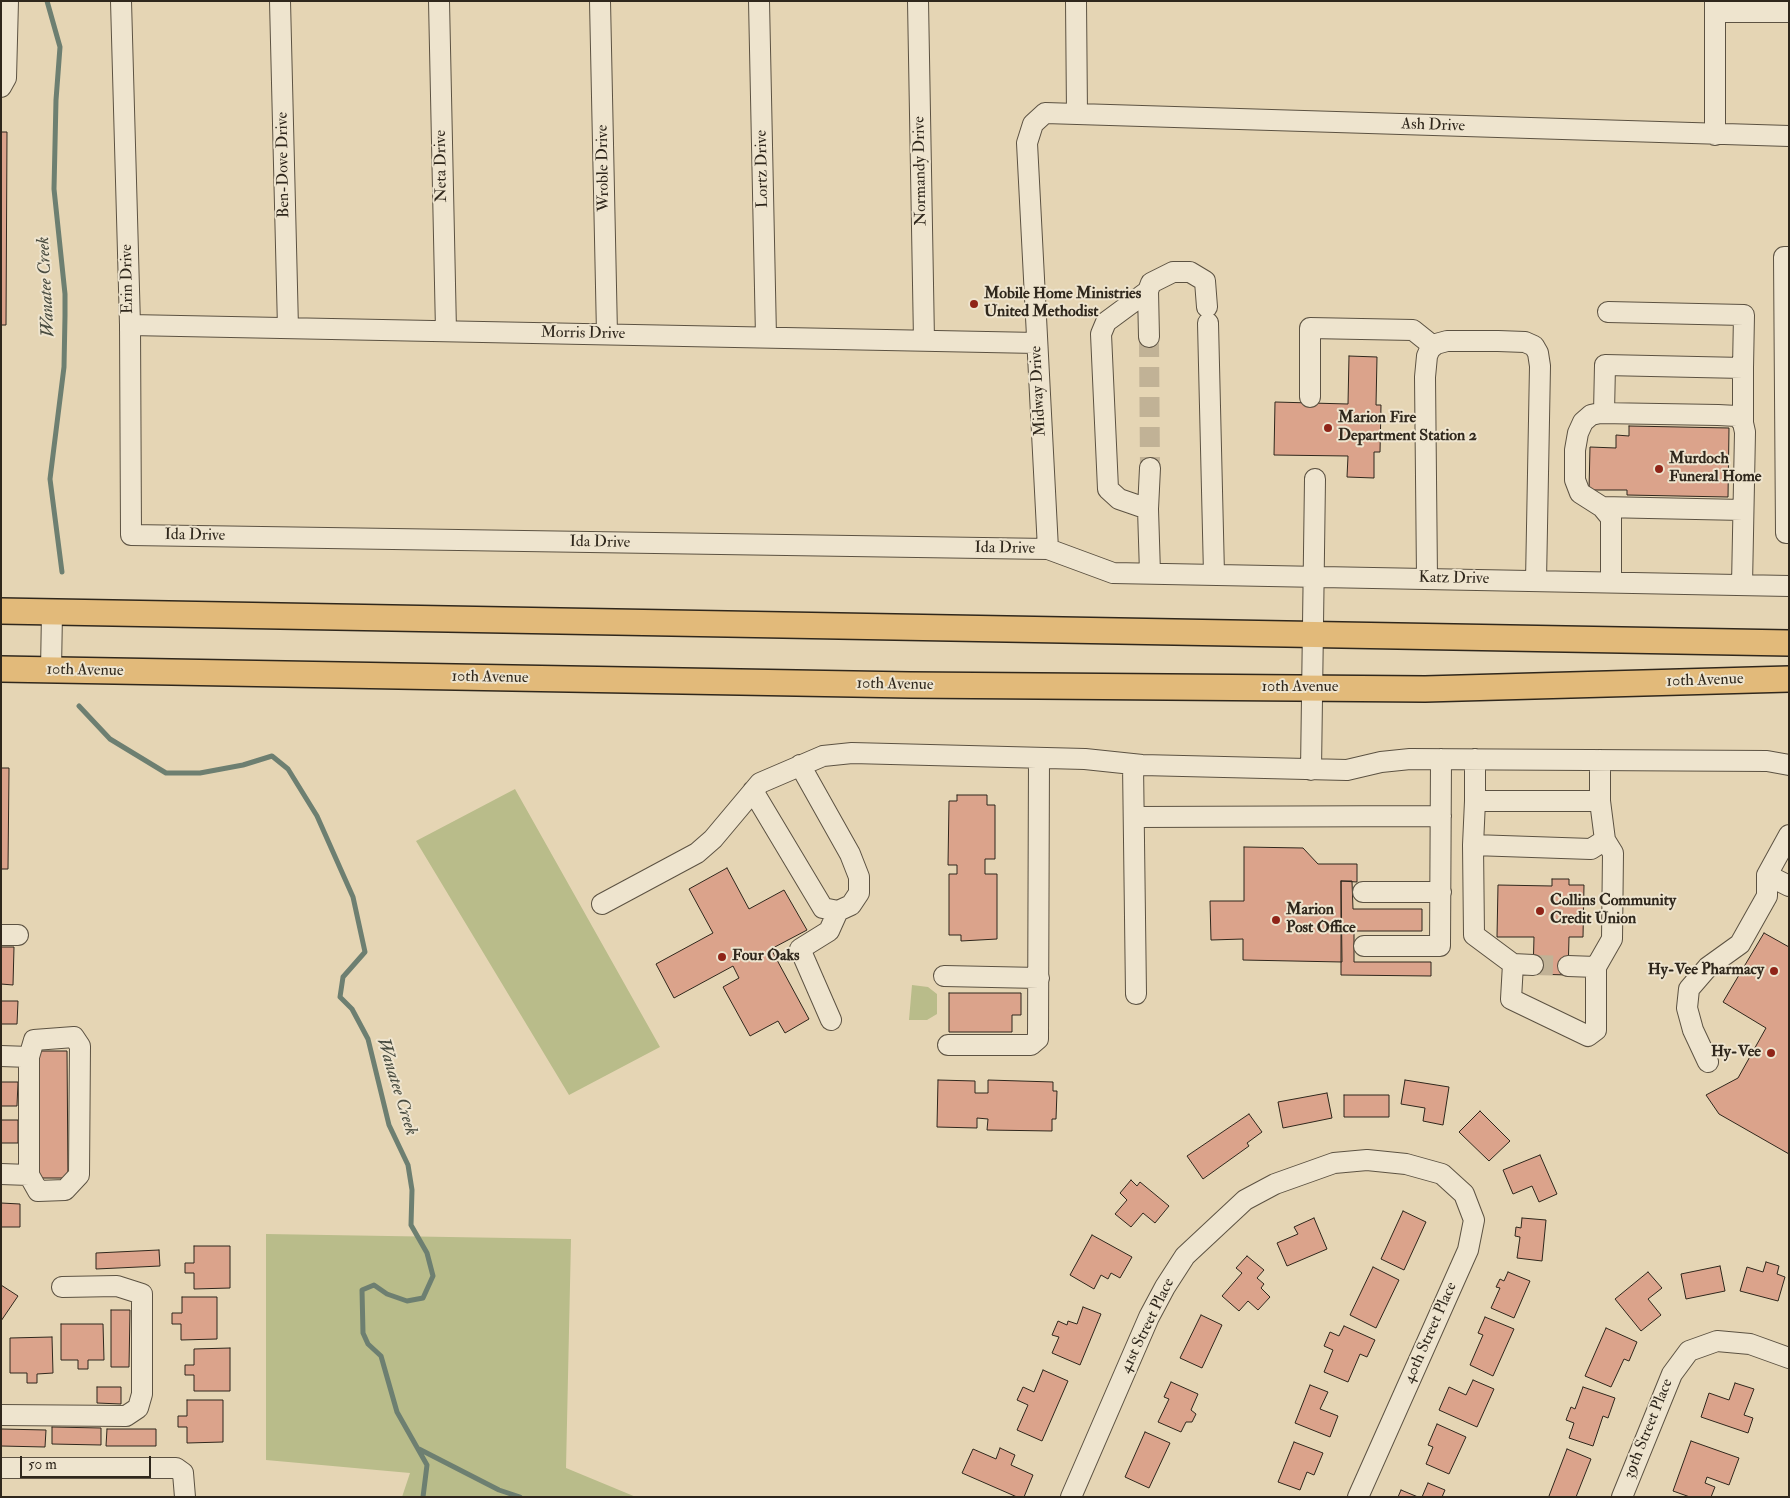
<!DOCTYPE html>
<style>
body{margin:0}
#map{position:relative;width:1790px;height:1498px;overflow:hidden;background:#e5d5b4;font-family:"IM FELL Double Pica",serif}
canvas{display:block}
.frame{position:absolute;inset:0;border:2px solid #2f271c;pointer-events:none}
.scale{position:absolute;left:20px;top:1456px;width:131px;height:22px;box-sizing:border-box;border:2px solid #2f271c;border-top:0;padding-left:6px;font-size:15px;line-height:18px;white-space:nowrap;color:#2f271c;-webkit-text-stroke:4px #eee4ce;paint-order:stroke}
</style>
<div id="map">
<canvas width="1790" height="1498"></canvas>
<div class="frame"></div>
<div class="scale">50 m</div>
</div>
<script>
const g = document.querySelector('canvas').getContext('2d');
g.lineJoin = 'round';
function fillPath(path, color) { g.fillStyle = color; g.fill(path, 'evenodd'); }
const poly = rows => new Path2D(rows.map(r => 'M' + r).join(''));
function trace(path, color, width, dash) { g.strokeStyle = color; g.lineWidth = width; g.lineCap = dash ? 'butt' : 'round'; g.setLineDash(dash || []); g.stroke(path); }
function write(font, color, halo, rows, align = 'center') {
  g.font = font + ' "IM FELL Double Pica",serif'; g.lineWidth = 4; g.setLineDash([]); g.textBaseline = 'middle'; g.strokeStyle = halo; g.fillStyle = color; for (const [text, x, y, turn = 0] of rows) {
    g.save(); g.translate(x, y); g.rotate((+turn || 0) * Math.PI / 180); g.textAlign = isNaN(turn) ? turn : align; if (halo) g.strokeText(text, 0, 0); g.fillText(text, 0, 0); g.restore();
  }
}
fillPath(poly([
 [515,789,660,1047,569,1095,416,841],
 [912,985,928,987,937,994,937,1014,927,1020,909,1020],
 [266,1234,571,1239,566,1468,636,1497,402,1497,410,1473,266,1460]
]), '#b9bc8a');
trace(poly([
 [47,1,60,47,56,100,54,189,65,294,65,316,64,367,50,479,62,572],
 [79,706,110,739,166,773,200,773,243,765,272,756,288,769,317,816,353,897,365,952,343,977,340,997,352,1009,368,1039,389,1125,408,1165,412,1190,411,1225,427,1253,433,1276,423,1298,407,1301,387,1294,374,1285,362,1290,363,1333,368,1344,381,1356,397,1412,427,1465,423,1497],
 [419,1449,499,1490,520,1497]
]), '#6d7f71', 5);
const building = poly([
 [1,132,7,132,6,325,1,325,1,132],
 [1349,356,1377,357,1376,405,1381,405,1380,452,1374,452,1374,478,1347,477,1348,456,1274,455,1275,402,1348,404,1349,356],
 [1629,426,1729,428,1728,497,1627,495,1627,490,1589,490,1590,447,1616,448,1616,435,1629,436,1629,426],
 [1,768,9,768,8,869,1,869,1,768],
 [957,795,987,795,987,805,995,805,995,859,985,859,985,874,997,874,997,939,961,941,961,935,949,935,949,874,957,874,957,865,948,865,949,801,957,801,957,795],
 [1244,847,1303,848,1318,864,1357,864,1357,882,1341,881,1342,962,1243,960,1243,939,1211,940,1210,901,1244,901,1244,847],
 [727,868,749,909,784,890,807,930,771,949,809,1019,785,1033,778,1021,750,1036,723,987,739,978,733,966,674,998,656,964,713,933,689,889,727,868],
 [1552,879,1569,879,1569,885,1584,885,1583,937,1569,937,1568,975,1533,974,1534,937,1497,937,1498,885,1552,886,1552,879],
 [1341,881,1352,881,1353,909,1422,909,1422,931,1354,931,1354,962,1431,962,1431,976,1341,975,1341,881],
 [1764,933,1789,947,1789,1154,1719,1114,1706,1095,1738,1078,1766,1028,1723,1002,1764,933],
 [1,947,14,947,13,985,1,984,1,947],
 [949,993,1021,993,1021,1015,1012,1015,1012,1032,949,1032,949,993],
 [1,1001,18,1001,17,1024,1,1024,1,1001],
 [35,1051,67,1051,68,1178,36,1178,35,1051],
 [938,1080,975,1081,975,1093,988,1093,988,1080,1053,1082,1053,1091,1057,1091,1056,1119,1052,1119,1052,1131,987,1130,988,1119,977,1118,977,1128,937,1127,938,1080],
 [1405,1080,1449,1087,1443,1125,1423,1121,1425,1108,1401,1104,1405,1080],
 [1,1082,18,1082,17,1106,1,1106,1,1082],
 [1327,1093,1332,1118,1283,1128,1278,1102,1327,1093],
 [1344,1095,1389,1095,1389,1117,1344,1117,1344,1095],
 [1480,1111,1510,1141,1489,1161,1459,1132,1480,1111],
 [1249,1114,1262,1132,1247,1143,1249,1146,1203,1179,1187,1156,1249,1114],
 [1,1120,18,1120,18,1143,1,1143,1,1120],
 [1540,1155,1557,1194,1539,1202,1532,1186,1513,1194,1503,1170,1540,1155],
 [1131,1180,1137,1186,1140,1182,1169,1206,1155,1223,1143,1213,1131,1227,1115,1214,1127,1200,1120,1193,1131,1180],
 [1,1203,20,1204,20,1227,1,1227,1,1203],
 [1403,1211,1426,1222,1404,1270,1381,1259,1403,1211],
 [1314,1218,1327,1249,1287,1266,1277,1243,1298,1234,1294,1227,1314,1218],
 [1522,1218,1546,1220,1542,1261,1517,1258,1520,1237,1515,1236,1516,1227,1521,1228,1522,1218],
 [1092,1235,1132,1257,1120,1278,1111,1273,1108,1279,1101,1275,1094,1289,1070,1275,1092,1235],
 [194,1246,230,1246,230,1288,194,1289,194,1273,185,1273,185,1263,194,1263,194,1246],
 [159,1250,160,1266,96,1269,96,1253,159,1250],
 [1247,1256,1264,1270,1257,1278,1264,1284,1261,1288,1270,1297,1258,1310,1248,1301,1239,1311,1222,1296,1242,1273,1236,1268,1247,1256],
 [1766,1262,1779,1266,1777,1274,1785,1277,1778,1301,1740,1291,1747,1267,1763,1272,1766,1262],
 [1720,1266,1725,1291,1686,1299,1681,1274,1720,1266],
 [1373,1267,1399,1280,1376,1328,1350,1315,1373,1267],
 [1508,1272,1530,1281,1514,1318,1491,1308,1500,1288,1496,1287,1500,1279,1504,1281,1508,1272],
 [1648,1272,1662,1288,1648,1299,1661,1315,1641,1331,1615,1299,1648,1272],
 [1,1285,18,1296,1,1321,1,1285],
 [182,1297,217,1297,217,1339,181,1340,181,1324,172,1324,172,1313,182,1313,182,1297],
 [1083,1307,1101,1314,1080,1365,1052,1353,1059,1337,1052,1335,1058,1321,1067,1325,1068,1321,1077,1324,1083,1307],
 [111,1310,130,1310,129,1367,111,1367,111,1310],
 [1201,1315,1222,1325,1202,1368,1180,1358,1201,1315],
 [1485,1317,1514,1329,1493,1376,1470,1365,1483,1335,1478,1333,1485,1317],
 [61,1324,103,1324,104,1360,88,1360,88,1369,78,1369,78,1360,61,1360,61,1324],
 [1344,1326,1375,1340,1367,1357,1360,1354,1348,1382,1324,1372,1333,1350,1324,1346,1330,1332,1339,1336,1344,1326],
 [1606,1328,1637,1342,1629,1361,1624,1359,1611,1387,1585,1376,1606,1328],
 [52,1337,53,1373,37,1374,37,1383,27,1383,27,1373,10,1373,10,1338,52,1337],
 [230,1348,230,1391,194,1391,194,1375,185,1375,185,1365,194,1365,194,1349,230,1348],
 [1043,1370,1068,1381,1042,1441,1017,1430,1028,1405,1017,1400,1023,1387,1034,1392,1043,1370],
 [1473,1380,1494,1389,1477,1427,1439,1410,1449,1387,1466,1395,1473,1380],
 [1171,1382,1198,1394,1191,1410,1196,1414,1192,1422,1186,1422,1181,1432,1158,1422,1169,1399,1164,1397,1171,1382],
 [1735,1383,1754,1389,1744,1415,1753,1418,1748,1433,1701,1417,1709,1393,1729,1400,1735,1383],
 [1310,1385,1328,1392,1320,1409,1338,1416,1330,1437,1295,1423,1310,1385],
 [97,1387,121,1387,121,1404,97,1403,97,1387],
 [1583,1387,1615,1398,1608,1418,1603,1416,1593,1446,1569,1438,1574,1423,1566,1420,1571,1407,1575,1409,1583,1387],
 [187,1400,223,1400,223,1442,187,1443,187,1427,178,1427,178,1416,187,1416,187,1400],
 [1437,1424,1466,1437,1449,1474,1426,1464,1433,1447,1428,1445,1437,1424],
 [52,1427,101,1428,101,1445,52,1444,52,1427],
 [1,1429,46,1430,45,1447,1,1446,1,1429],
 [107,1429,156,1429,156,1446,106,1446,107,1429],
 [1145,1432,1170,1443,1149,1488,1125,1477,1145,1432],
 [1691,1441,1739,1458,1729,1485,1707,1477,1705,1483,1715,1487,1711,1497,1690,1497,1673,1491,1691,1441],
 [1294,1442,1323,1453,1314,1475,1307,1472,1300,1490,1278,1482,1294,1442],
 [1000,1448,1015,1455,1011,1465,1033,1475,1024,1497,1017,1497,962,1473,973,1449,996,1459,1000,1448],
 [1567,1449,1591,1459,1576,1497,1551,1497,1549,1496,1567,1449],
 [1428,1483,1445,1490,1442,1497,1422,1497,1428,1483],
 [1401,1490,1418,1497,1398,1497,1401,1490]
]);
fillPath(building, '#dba38b');
trace(building, '#2f271c', 1);
trace(poly([
 [1149,337,1150,468],
 [1533,965,1568,966]
]), '#c1b296', 20, [20, 10]);
const minor = poly([
 [121,1,130,325,131,535,1048,549,1113,573,1789,586],
 [280,1,288,328],
 [439,1,446,331],
 [600,1,607,334],
 [759,1,766,337],
 [918,1,924,340],
 [1076,1,1077,114],
 [1715,12,1789,12],
 [1,87,6,78,8,1],
 [1715,135,1715,1],
 [1789,257,1784,257,1786,533,1789,533],
 [1148,291,1106,322,1101,334,1108,489,1119,499,1148,509],
 [1608,312,1744,315,1743,368],
 [1208,323,1214,574],
 [130,325,1037,343],
 [1149,337,1148,291,1151,283,1173,272,1190,272,1205,281,1207,307],
 [1310,397,1310,328,1413,330,1433,346],
 [1604,413,1605,365,1743,368,1743,423],
 [1150,468,1148,509,1150,573],
 [1602,507,1743,510],
 [1048,549,1027,143,1033,124,1045,113,1789,136],
 [1427,578,1425,377,1427,356,1430,349,1436,344,1447,341,1498,341,1525,342,1534,346,1538,353,1540,366,1536,581],
 [1611,582,1611,518,1602,507,1580,493,1575,480,1575,450,1578,433,1583,422,1591,415,1600,413,1718,415,1737,416,1743,423,1745,432,1742,585],
 [51,670,52,612],
 [1475,759,1475,801,1600,801],
 [1133,764,1136,994],
 [1311,770,1315,479],
 [753,791,823,908,838,911,851,905,859,893,859,877,850,854,800,765],
 [1475,801,1473,845,1591,849,1605,840],
 [1135,817,1441,816],
 [1789,835,1767,875,1789,886],
 [1473,845,1474,935,1513,964,1533,965],
 [1363,892,1441,892],
 [602,904,697,853,713,839,760,783,823,756,852,753,1085,759,1142,765,1347,770,1381,762,1410,759,1767,761,1789,765],
 [1,935,18,935],
 [1364,946,1440,946,1441,759],
 [1513,964,1511,999,1588,1036,1596,1030,1596,967,1612,939,1613,853,1605,840,1600,801,1600,760],
 [1568,966,1596,967],
 [944,976,1039,978],
 [831,1020,800,949,829,931,838,911],
 [948,1045,1031,1045,1038,1039,1039,758],
 [1,1056,29,1057,29,1175,1,1174],
 [1708,1062,1693,1030,1687,1008,1689,989,1708,967,1740,944,1767,896,1767,875],
 [29,1175,38,1191,65,1190,79,1175,80,1046,74,1037,34,1040,29,1057],
 [1,1415,126,1416,138,1408,142,1394,142,1294,117,1286,62,1287],
 [1,1468,176,1468,183,1473,185,1497],
 [1071,1497,1149,1317,1165,1287,1185,1256,1245,1200,1275,1184,1334,1163,1367,1160,1406,1164,1442,1174,1464,1194,1474,1220,1468,1250,1358,1497],
 [1622,1497,1672,1374,1689,1351,1717,1341,1750,1344,1789,1358]
]);
const major = poly([
 [1,611,1789,643],
 [1,669,910,685,1425,689,1789,679]
]);
trace(minor, '#5c5242', 22);
trace(major, '#2f271c', 28);
trace(minor, '#eee4ce', 20);
trace(major, '#e2ba7a', 25);
for (const [x, y, r, color] of [
 [974,304,5,"#8f2418"],
 [1328,428,5,"#8f2418"],
 [1659,469,5,"#8f2418"],
 [1540,911,5,"#8f2418"],
 [1276,920,5,"#8f2418"],
 [722,957,5,"#8f2418"],
 [1774,971,5,"#8f2418"],
 [1771,1053,5,"#8f2418"]
]) { const dot = new Path2D(); dot.arc(x, y, r, 0, 2 * Math.PI); g.fillStyle = color; g.fill(dot); trace(dot, '#eee4ce', 2); }
write('16px', '#2f271c', '#eee4ce', [
 ["Ash Drive",1433,126,2],
 ["Ben-Dove Drive",284,165,-91],
 ["Neta Drive",442,166,-91],
 ["Wroble Drive",604,168,-91],
 ["Lortz Drive",763,169,-91],
 ["Normandy Drive",921,171,-91],
 ["Erin Drive",128,279,-91],
 ["Morris Drive",583,334,1],
 ["Midway Drive",1039,391,-93],
 ["Ida Drive",195,536,1],
 ["Ida Drive",600,543,1],
 ["Ida Drive",1005,549,1],
 ["Katz Drive",1454,579,1],
 ["10th Avenue",85,671,1],
 ["10th Avenue",490,678,1],
 ["10th Avenue",1705,681,-2],
 ["10th Avenue",895,685,1],
 ["10th Avenue",1300,688],
 ["41st Street Place",1148,1326,-64],
 ["40th Street Place",1431,1333,-66],
 ["39th Street Place",1649,1429,-68]
]);
write('bold 16px', '#2f271c', '#eee4ce', [
 ["Mobile Home Ministries",984,295],
 ["United Methodist",984,313],
 ["Marion Fire",1338,419],
 ["Department Station 2",1338,437],
 ["Murdoch",1669,460],
 ["Funeral Home",1669,478],
 ["Collins Community",1550,902],
 ["Credit Union",1550,920],
 ["Marion",1286,911],
 ["Post Office",1286,929],
 ["Four Oaks",732,957],
 ["Hy-Vee Pharmacy",1764,971,"right"],
 ["Hy-Vee",1761,1053,"right"]
], 'left');
write('italic 18px', '#494c40', '#eee4ce', [
 ["Wanatee Creek",47,287,-93],
 ["Wanatee Creek",396,1087,73]
]);
</script>
